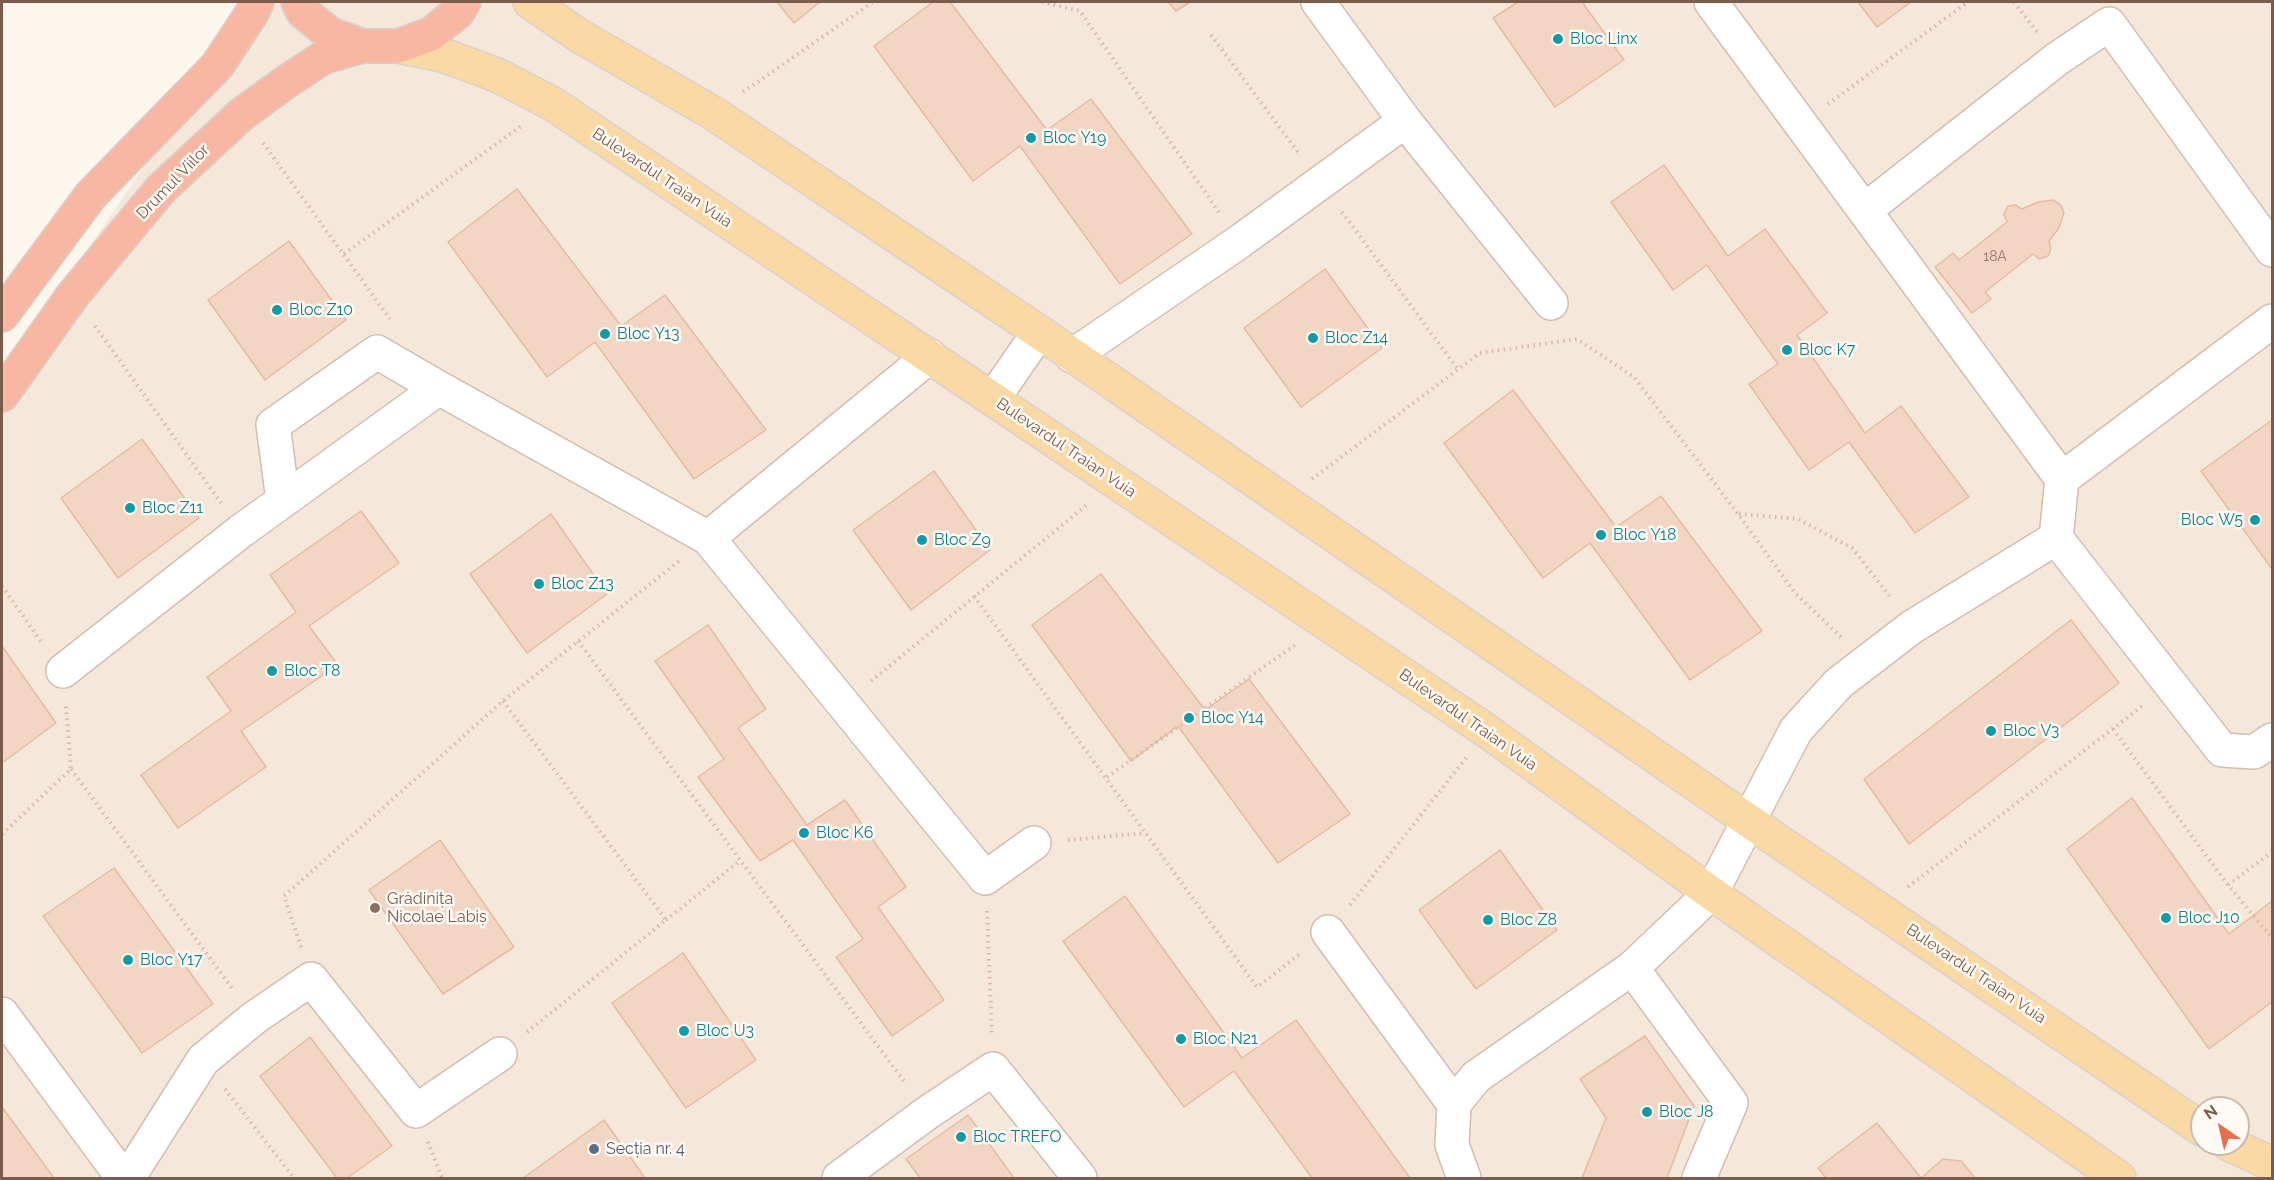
<!DOCTYPE html>
<meta charset="utf-8">
<style>
body{margin:0}
#map{position:relative;width:2274px;height:1180px;overflow:hidden;background:#fdf6ec;font-family:Raleway,sans-serif}
canvas{display:block}
.frame{position:absolute;inset:0;border:3px solid #7a5c4d;pointer-events:none}
.north{position:absolute;left:2190px;top:1096px;width:60px;height:60px;box-sizing:border-box;background:#fffaf3;border:2px solid #cabbb1;border-radius:50%;rotate:326deg;font-size:16px;font-weight:700;line-height:24px;text-align:center;color:#7a5c4d}
.north::after{content:'';display:block;margin:auto;width:21px;height:27px;background:#e76f51;clip-path:polygon(50% 0,100% 100%,50% 72%,0 100%)}
</style>
<div id="map">
<canvas width="2274" height="1180"></canvas>
<div class="frame"></div>
<div class="north">N</div>
</div>
<script>
const g = document.querySelector('canvas').getContext('2d');
g.lineJoin = 'round';
function fillPath(path, color) { g.fillStyle = color; g.fill(path, 'evenodd'); }
const poly = rows => new Path2D(rows.map(r => 'M' + r).join(''));
function trace(path, color, width, dash) { g.strokeStyle = color; g.lineWidth = width; g.lineCap = dash ? 'butt' : 'round'; g.setLineDash(dash || []); g.stroke(path); }
function write(font, color, halo, rows, align = 'center') {
  g.font = font + ' Raleway,sans-serif'; g.lineWidth = 5; g.setLineDash([]); g.textBaseline = 'middle'; g.strokeStyle = halo; g.fillStyle = color; for (const [text, x, y, turn = 0] of rows) {
    g.save(); g.translate(x, y); g.rotate((+turn || 0) * Math.PI / 180); g.textAlign = isNaN(turn) ? turn : align; if (halo) g.strokeText(text, 0, 0); g.fillText(text, 0, 0); g.restore();
  }
}
fillPath(poly([
 [257,2,2272,2,2272,1178,2,1178,2,374],
 [2202,1108,2238,1108,2238,1144,2202,1144]
]), '#f5e8da');
const building = poly([
 [777,2,820,2,794,23,777,2],
 [933,2,950,2,1047,130,1091,99,1192,234,1120,284,1020,146,973,181,874,46,933,2],
 [1168,2,1190,2,1176,11,1168,2],
 [1518,2,1582,2,1624,60,1555,107,1493,18,1518,2],
 [1858,2,1911,2,1877,27,1858,2],
 [1664,165,1728,256,1765,229,1827,313,1797,335,1865,433,1901,406,1969,497,1915,533,1849,442,1809,470,1749,384,1778,364,1707,265,1673,290,1611,202,1664,165],
 [517,189,621,326,665,295,766,430,694,479,595,342,547,377,448,242,517,189],
 [2053,200,2061,205,2064,213,2059,228,2049,241,2051,249,2048,256,2039,259,2033,254,1985,292,1991,299,1972,313,1935,267,1953,253,1959,260,2007,222,2004,214,2008,206,2015,205,2022,209,2038,202,2053,200],
 [289,241,346,320,265,380,208,300,289,241],
 [1325,269,1382,348,1301,407,1244,328,1325,269],
 [1513,390,1616,527,1661,496,1762,631,1690,680,1590,543,1543,578,1444,443,1513,390],
 [2272,420,2272,569,2201,471,2272,420],
 [142,439,199,518,118,578,61,498,142,439],
 [934,471,990,550,911,610,853,530,934,471],
 [361,511,399,563,309,626,338,665,241,731,266,767,178,828,141,775,231,711,207,677,296,612,270,575,361,511],
 [551,514,607,594,527,653,470,574,551,514],
 [1101,574,1205,710,1249,679,1350,814,1278,863,1178,726,1131,761,1032,625,1101,574],
 [2071,620,2119,683,1909,844,1864,779,2071,620],
 [708,625,766,709,738,728,807,825,845,800,906,887,878,907,944,1000,892,1036,836,957,863,939,793,840,760,861,698,777,724,759,655,661,708,625],
 [2,646,56,723,2,763,2,646],
 [2132,798,2229,934,2272,901,2272,1002,2209,1049,2067,849,2132,798],
 [440,840,514,947,443,994,369,890,440,840],
 [1500,850,1557,930,1476,989,1419,910,1500,850],
 [114,868,213,1004,142,1053,43,916,114,868],
 [1125,896,1242,1058,1296,1020,1410,1178,1312,1178,1234,1071,1184,1107,1063,941,1125,896],
 [683,953,756,1060,686,1108,612,1003,683,953],
 [1645,1036,1694,1106,1667,1178,1582,1178,1606,1118,1580,1079,1645,1036],
 [310,1037,392,1146,347,1178,337,1178,260,1076,310,1037],
 [2,1107,54,1178,2,1178,2,1107],
 [968,1115,1014,1178,920,1178,906,1159,968,1115],
 [604,1120,645,1178,523,1178,604,1120],
 [1877,1123,1921,1178,1943,1159,1961,1161,1975,1178,1826,1178,1818,1168,1877,1123]
]);
fillPath(building, '#f3d5c3');
trace(building, '#e6bba3', 1.5);
const minor = poly([
 [1318,2,1405,121,1551,303],
 [1711,2,2062,479,2056,538],
 [1865,210,2057,59,2109,24,2272,250],
 [930,356,708,538,985,878,1034,843],
 [1072,356,1239,242,1405,121],
 [993,399,1039,332],
 [2062,479,2272,321],
 [283,500,273,425,377,352,439,388],
 [63,671,241,531,439,388,708,538],
 [1328,932,1454,1104],
 [1632,968,1731,1103,1699,1178],
 [2,1014,123,1178],
 [128,1178,203,1060,254,1018,311,979,416,1111,500,1054],
 [839,1178,927,1113,993,1069,1080,1178],
 [1464,1178,1452,1145,1454,1104,1476,1077,1632,968,1711,893,1796,730,1839,683,1912,627,2056,538,2222,750,2254,752,2272,740]
]);
const major = poly([
 [530,2,578,35,713,113,1039,332,1749,821,2202,1129],
 [398,46,443,55,497,75,553,104,1487,731,1711,893,2119,1178],
 [2229,1144,2272,1164]
]);
const highway = poly([
 [298,2,303,12,330,34,363,46,398,46,431,34,458,12,464,2],
 [2,315,91,195,217,66,252,13,257,2],
 [2,395,73,295,161,189,242,114,286,82,324,57,363,46]
]);
trace(minor, '#d1beb0', 36);
trace(major, '#dad1cd', 36);
trace(highway, '#dad1cd', 36);
trace(poly([
 [1042,2,1080,11,1220,214],
 [2014,2,2037,32],
 [1211,35,1300,155],
 [743,92,873,2],
 [1828,104,1968,2],
 [263,143,390,319],
 [1342,212,1457,368],
 [344,254,521,126],
 [95,326,221,503],
 [1312,479,1480,353,1577,339,1634,377,1738,514,1795,593,1841,637],
 [1739,514,1798,519,1852,548,1891,598],
 [2,586,42,643],
 [974,596,1257,987,1300,954],
 [578,641,906,1084],
 [871,681,1088,504],
 [503,701,666,920,526,1033],
 [2113,729,2228,885,2272,938],
 [71,769,234,991],
 [1107,777,1295,645],
 [2,834,71,769,66,706],
 [1068,840,1146,833],
 [2228,885,2272,852],
 [1908,887,2142,706],
 [1350,905,1466,758],
 [987,911,992,1035],
 [666,920,741,860],
 [301,947,284,896,503,701,679,561],
 [225,1089,294,1178],
 [428,1142,442,1178]
]), '#d9b8a5', 4, [1.5, 4.5]);
trace(minor, '#fff', 33);
trace(major, '#fbd9a5', 33);
trace(highway, '#f7b7a3', 33);
for (const [x, y, r, color] of [
 [1558,39,6,"#0f9aa8"],
 [1031,138,6,"#0f9aa8"],
 [277,310,6,"#0f9aa8"],
 [605,334,6,"#0f9aa8"],
 [1313,338,6,"#0f9aa8"],
 [1787,350,6,"#0f9aa8"],
 [130,508,6,"#0f9aa8"],
 [2255,520,6,"#0f9aa8"],
 [1601,535,6,"#0f9aa8"],
 [922,540,6,"#0f9aa8"],
 [539,584,6,"#0f9aa8"],
 [272,671,6,"#0f9aa8"],
 [1189,718,6,"#0f9aa8"],
 [1991,731,6,"#0f9aa8"],
 [804,833,6,"#0f9aa8"],
 [375,908,6,"#8d6e63"],
 [2166,918,6,"#0f9aa8"],
 [1488,920,6,"#0f9aa8"],
 [128,960,6,"#0f9aa8"],
 [684,1031,6,"#0f9aa8"],
 [1181,1039,6,"#0f9aa8"],
 [1647,1112,6,"#0f9aa8"],
 [961,1137,6,"#0f9aa8"],
 [594,1149,6,"#5c6f8a"]
]) { const dot = new Path2D(); dot.arc(x, y, r, 0, 2 * Math.PI); g.fillStyle = color; g.fill(dot); trace(dot, '#fffaf3', 2); }
write('14px', '#987a6a', null, [
 ["18A",1995,257]
]);
write('16px', '#0d838f', '#fffaf3', [
 ["Bloc Linx",1570,39],
 ["Bloc Y19",1043,138],
 ["Bloc Z10",289,310],
 ["Bloc Y13",617,334],
 ["Bloc Z14",1325,338],
 ["Bloc K7",1799,350],
 ["Bloc Z11",142,508],
 ["Bloc W5",2243,520,"right"],
 ["Bloc Y18",1613,535],
 ["Bloc Z9",934,540],
 ["Bloc Z13",551,584],
 ["Bloc T8",284,671],
 ["Bloc Y14",1201,718],
 ["Bloc V3",2003,731],
 ["Bloc K6",816,833],
 ["Bloc J10",2178,918],
 ["Bloc Z8",1500,920],
 ["Bloc Y17",140,960],
 ["Bloc U3",696,1031],
 ["Bloc N21",1193,1039],
 ["Bloc J8",1659,1112],
 ["Bloc TREFO",973,1137]
], 'left');
write('16px', '#7a5c4d', '#fffaf3', [
 ["Bulevardul Traian Vuia",662,178,34],
 ["Drumul Viilor",173,182,-46],
 ["Bulevardul Traian Vuia",1066,448,34],
 ["Bulevardul Traian Vuia",1468,720,35],
 ["Bulevardul Traian Vuia",1976,974,34]
]);
write('16px', '#785e54', '#fffaf3', [
 ["Grădinița",387,899],
 ["Nicolae Labiș",387,917]
], 'left');
write('16px', '#4e5e75', '#fffaf3', [
 ["Secția nr. 4",606,1149]
], 'left');
</script>
